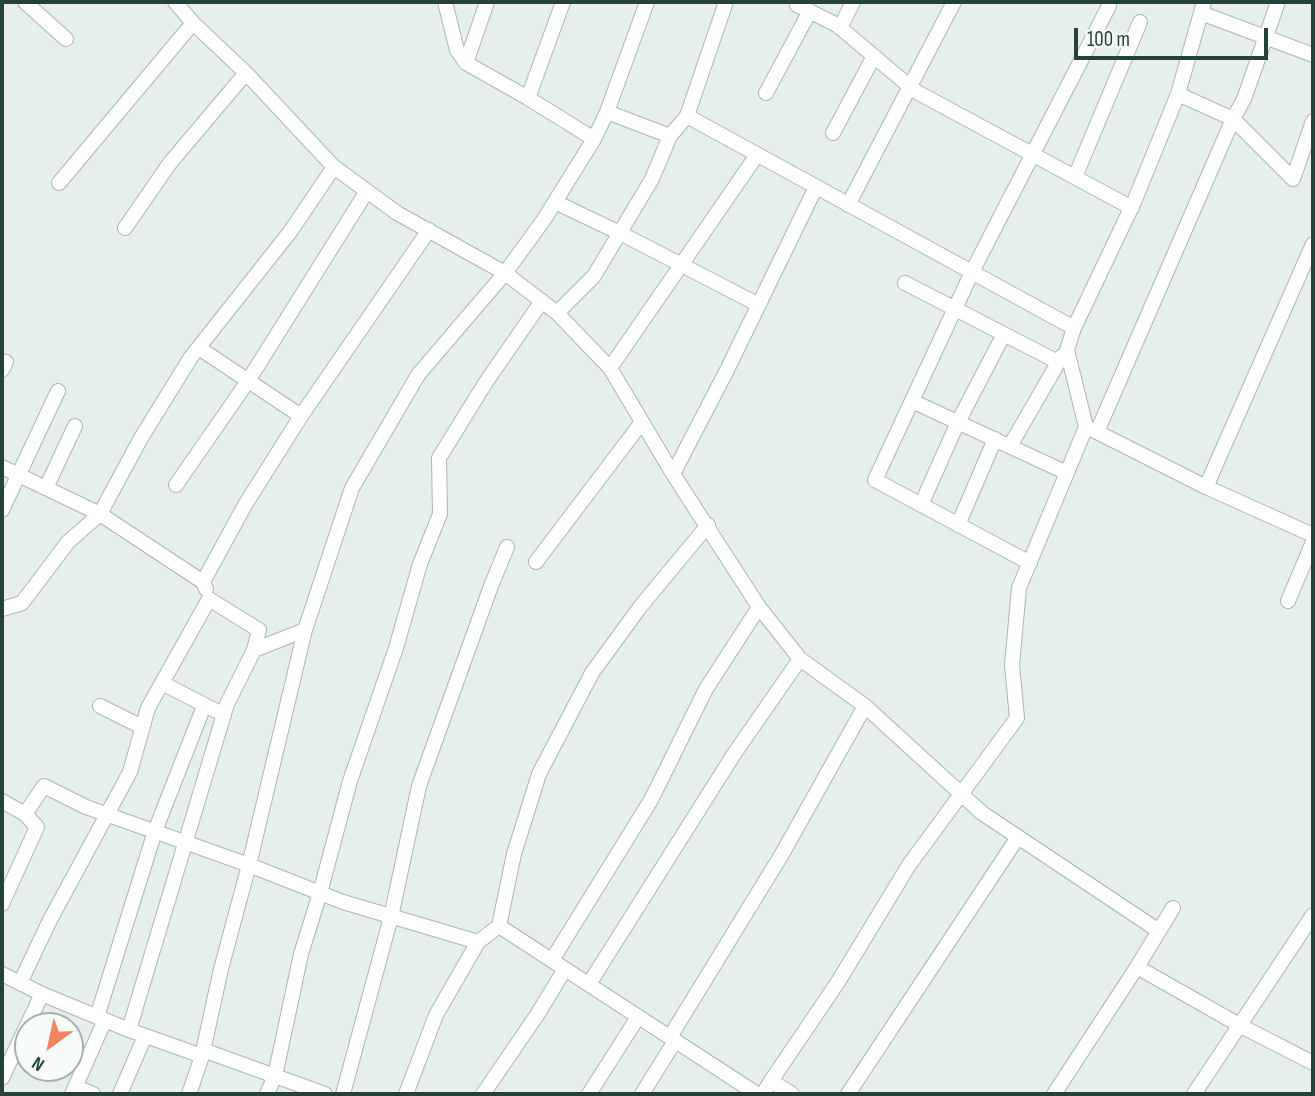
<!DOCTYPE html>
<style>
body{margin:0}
#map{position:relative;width:1315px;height:1096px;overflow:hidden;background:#e6efeb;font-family:"Sofia Sans Condensed",sans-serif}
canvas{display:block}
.frame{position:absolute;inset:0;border:4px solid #24423a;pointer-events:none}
.north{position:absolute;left:14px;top:1012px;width:70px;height:70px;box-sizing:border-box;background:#f7fbf9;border:2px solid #a3b1ad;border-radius:50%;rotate:213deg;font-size:19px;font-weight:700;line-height:28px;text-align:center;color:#24423a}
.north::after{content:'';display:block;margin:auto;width:24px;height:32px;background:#f4845f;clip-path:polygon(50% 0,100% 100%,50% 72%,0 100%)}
.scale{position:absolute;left:1074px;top:28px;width:194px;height:32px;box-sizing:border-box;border:4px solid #24423a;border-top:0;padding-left:9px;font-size:21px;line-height:24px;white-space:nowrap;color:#24423a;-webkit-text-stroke:5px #f7fbf9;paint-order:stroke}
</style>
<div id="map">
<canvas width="1315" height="1096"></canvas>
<div class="frame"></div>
<div class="north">N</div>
<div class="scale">100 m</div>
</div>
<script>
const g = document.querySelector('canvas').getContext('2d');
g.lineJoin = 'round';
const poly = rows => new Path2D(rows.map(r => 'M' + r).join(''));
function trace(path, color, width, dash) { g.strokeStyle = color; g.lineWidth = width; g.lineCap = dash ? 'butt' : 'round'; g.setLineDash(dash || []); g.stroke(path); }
const minor = poly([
 [25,2,66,39],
 [175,2,193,23,246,73,334,167,397,213,505,273,557,313,610,368,673,474,759,607,800,659,865,706,982,813,1159,931],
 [445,2,457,50,466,63],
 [487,2,466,63,528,98,594,139],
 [798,2,797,5,837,25,915,91,1132,208],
 [1201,13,1313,55],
 [840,28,853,2],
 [766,93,810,11],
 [1178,94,1233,119,1293,179,1313,121],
 [528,98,563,2],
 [607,112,670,136,687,116,1074,328],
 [687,116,726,2],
 [833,133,874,56],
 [1075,177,1140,22],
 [59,183,193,23],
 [555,202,620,233,759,305],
 [848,205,954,2],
 [125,228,170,163,246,73],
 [905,283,1058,362],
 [557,313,594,276,652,179,670,136],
 [199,348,301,416],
 [610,368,757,155],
 [2,370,6,362],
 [912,401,1067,473],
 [1091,429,1206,487,1313,535],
 [1097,432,1233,119,1244,99,1278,2],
 [1010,446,1062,356],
 [2,467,100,514,203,582,206,589],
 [673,474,727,370,816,187],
 [176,485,248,381,367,191],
 [1206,487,1313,244],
 [46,488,75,426],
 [921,505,958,422,1004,334],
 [2,510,58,391],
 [958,525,995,439],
 [536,562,642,422],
 [1030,563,875,480,972,272,1109,6],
 [203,582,245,505,301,416,429,230],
 [1288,601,1313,542],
 [2,609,22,603,68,542,100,514,141,438,191,357,290,232,334,167],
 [162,683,224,715],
 [100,706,142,727],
 [2,801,25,814,44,786,86,807,249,865,343,902,478,942,499,926,757,1094],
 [2,904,37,827,25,814],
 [499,926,514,854,539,774,592,673,640,607,708,525],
 [552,960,651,800,706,689,759,607],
 [1137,967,1241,1026,1313,1063],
 [2,974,42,994],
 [20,983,50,920,130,772,148,708,209,599,259,630,254,650],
 [589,984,734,754,800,659],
 [97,1017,155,831,204,706],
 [670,1037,782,854,865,706],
 [203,1050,325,1094],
 [202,1056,129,1030,227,704,254,650,305,630],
 [2,1078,42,994,129,1030],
 [771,1081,838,982,909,865,1017,718,1012,665,1019,588,1086,427,1067,350,1074,328,1134,202,1178,94,1204,2],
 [76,1087,93,1094],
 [766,1089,771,1081,792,1094],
 [72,1094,105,1020],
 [120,1094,145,1036],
 [189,1094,202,1056,221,969,249,865,305,630,352,488,418,375,505,273,543,221,594,139,607,112,647,2],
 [267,1094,275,1076,301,954,320,893,350,781,396,648,420,564,440,514,439,458,486,382,542,301],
 [343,1094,391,917,419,786,491,586,507,547],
 [406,1094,436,1015,478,942],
 [483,1094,537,1015,565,969],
 [589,1094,638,1017],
 [642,1094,675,1041],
 [848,1094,1018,837],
 [1054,1094,1137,967,1173,908],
 [1194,1094,1313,915]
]);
trace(minor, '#a8b8b2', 16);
trace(minor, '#fff', 14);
</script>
